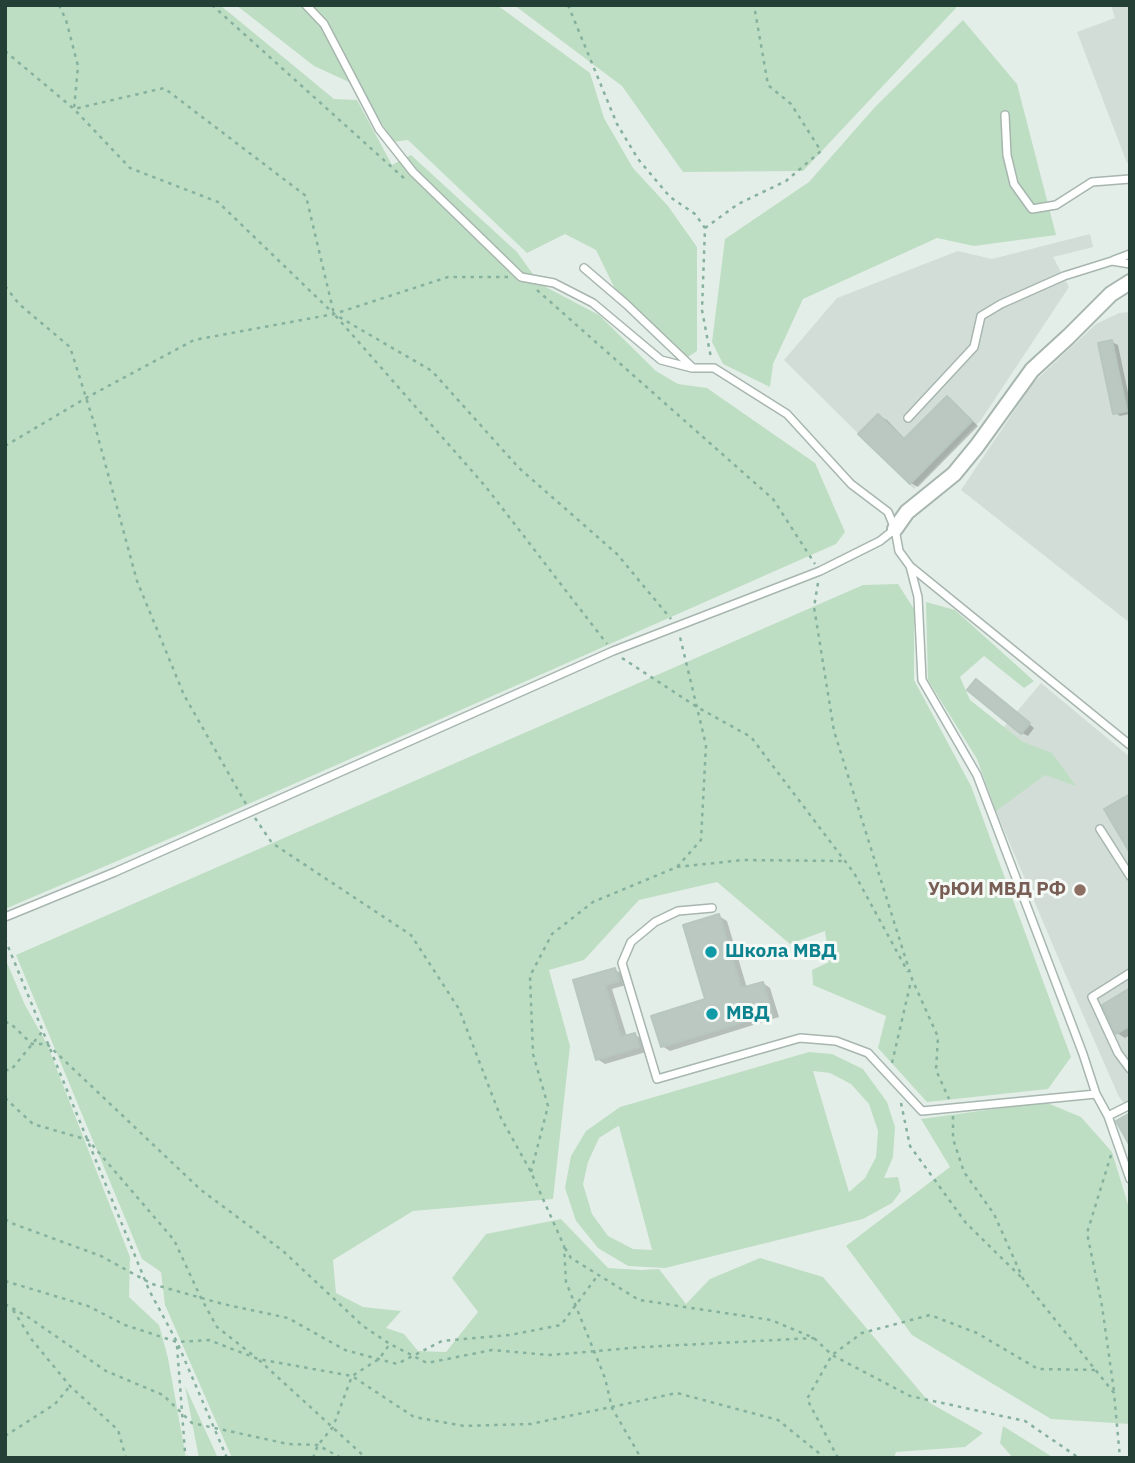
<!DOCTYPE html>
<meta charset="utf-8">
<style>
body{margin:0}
#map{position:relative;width:1135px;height:1463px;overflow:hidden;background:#e4eee8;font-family:"IBM Plex Sans",sans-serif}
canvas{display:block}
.frame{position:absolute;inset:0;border:7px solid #243f35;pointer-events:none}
</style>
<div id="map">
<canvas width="1135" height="1463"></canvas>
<div class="frame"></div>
</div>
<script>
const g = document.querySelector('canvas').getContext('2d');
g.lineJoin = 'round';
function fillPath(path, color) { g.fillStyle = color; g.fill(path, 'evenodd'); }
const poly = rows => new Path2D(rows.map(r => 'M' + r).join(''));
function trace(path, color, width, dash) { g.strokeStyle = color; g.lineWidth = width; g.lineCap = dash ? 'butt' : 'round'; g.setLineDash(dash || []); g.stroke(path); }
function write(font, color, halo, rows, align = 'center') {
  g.font = font + ' "IBM Plex Sans",sans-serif'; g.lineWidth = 6; g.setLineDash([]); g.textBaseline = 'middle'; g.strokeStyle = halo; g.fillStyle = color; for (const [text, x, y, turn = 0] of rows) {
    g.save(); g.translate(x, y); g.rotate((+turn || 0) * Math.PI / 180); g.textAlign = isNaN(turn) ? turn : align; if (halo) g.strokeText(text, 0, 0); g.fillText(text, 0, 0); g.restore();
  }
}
fillPath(poly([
 [1111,5,1130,5,1130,162,1127,163,1077,32,1115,18],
 [1090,234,1093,247,1053,257,1069,287,981,420,914,489,784,360,837,298,958,251,992,259],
 [1130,312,1130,623,961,490,1033,383,1096,324,1119,313],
 [1041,683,1130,757,1130,1110,1119,1097,1063,969,996,811,977,759]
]), '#d3ddd7');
fillPath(poly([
 [5,5,220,5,334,99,357,100,392,165,411,155,517,252,540,284,599,315,656,371,678,384,707,388,815,463,845,532,836,544,185,832,5,909],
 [236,5,497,5,590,73,604,118,633,168,668,206,697,247,697,351,688,357,615,289,596,250,565,234,527,253,408,140,393,142,360,87,314,66],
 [514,5,955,5,956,8,803,171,683,172,622,86],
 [963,20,1017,84,1056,235,974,246,937,238,803,299,773,364,770,387,723,364,712,342,725,239,809,182,875,107],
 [898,584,914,609,914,680,971,786,1071,1057,1048,1089,927,1102,878,1048,886,1016,813,985,812,970,829,962,825,931,790,944,717,882,639,900,584,960,549,970,570,1046,553,1199,413,1211,333,1260,336,1293,363,1307,401,1311,386,1328,404,1334,418,1351,446,1352,478,1312,452,1278,486,1234,561,1219,608,1268,641,1270,659,1269,686,1304,710,1279,760,1258,823,1277,930,1403,983,1433,965,1447,896,1452,894,1458,232,1458,165,1305,161,1272,142,1259,16,955,863,585],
 [926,602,955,610,1034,681,1024,688,984,656,960,677,970,700,1023,742,1052,753,1076,786,1045,775,996,811,977,759,928,680],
 [5,958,25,1005,47,1044,130,1257,129,1297,159,1325,168,1358,186,1458,5,1458],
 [809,1052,832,1054,863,1069,887,1102,895,1127,893,1157,884,1178,898,1177,901,1191,892,1203,863,1219,665,1268,628,1266,598,1248,576,1221,565,1188,571,1156,586,1131,620,1107],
 [813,1071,830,1073,851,1084,869,1104,878,1131,876,1157,865,1178,849,1192],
 [618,1126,619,1126,652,1250,633,1249,608,1236,592,1214,583,1184,588,1162,599,1138],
 [1045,1102,1081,1117,1112,1152,1130,1211,1130,1424,1051,1419,912,1335,846,1246,950,1167,921,1119],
 [185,1386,218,1458,199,1458],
 [1003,1426,1054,1458,1013,1458,1000,1443]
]), '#bedec3');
fillPath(poly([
 [1112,342,1118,345,1130,402,1130,414,1120,416,1115,413],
 [947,398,955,403,978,426,918,487,911,483,879,416,887,420,906,440],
 [982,684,1034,728,1028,736,1022,733],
 [719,916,727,921,747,988,763,983,770,988,779,1017,670,1051,662,1046,707,1000],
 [615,970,623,974,626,985,612,989,627,1037,635,1035,643,1039,646,1052,605,1064,597,1059,575,981],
 [1130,990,1130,1035,1125,1038,1117,1033]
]), '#0003');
const building = poly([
 [1112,340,1127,411,1113,414,1098,343,1112,340],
 [947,396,972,421,910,484,858,434,878,414,904,439,947,396],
 [976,679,1030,723,1021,734,967,690,976,679],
 [1130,794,1130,853,1104,809,1130,794],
 [719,914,741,988,763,982,772,1013,661,1047,651,1016,705,999,683,925,719,914],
 [615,968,619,981,605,985,621,1037,635,1033,639,1047,596,1060,573,980,615,968],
 [1130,988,1130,1026,1116,1034,1102,1005,1130,988],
 [1130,1113,1130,1146,1116,1121,1130,1113]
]);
fillPath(building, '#bac8c1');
trace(building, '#b7c7bf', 2);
const service = poly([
 [306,5,324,24,379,129,413,172,521,277,554,283,593,303,661,360,692,368,714,368,787,414,851,484,888,512,895,529,899,551,910,566,918,597,922,680,977,775,1083,1054,1096,1094,1108,1116,1130,1179],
 [1005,115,1007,155,1014,184,1032,209,1056,205,1092,182,1130,179],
 [1114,260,1130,254],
 [584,268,626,304,692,367],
 [908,418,974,347,981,316,1001,304,1064,276,1112,261,1130,264],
 [911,567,1130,745],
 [1100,829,1130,876],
 [712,908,678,911,655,922,631,942,622,963,657,1079,800,1038,836,1041,868,1053,922,1111,1096,1094],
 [5,917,115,872,613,651,820,571,880,541,895,529],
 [1130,973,1092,997,1118,1053,1130,1069],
 [1108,1116,1130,1105]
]);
const minor = poly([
 [895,529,907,512,954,474,977,446,1032,370,1068,337,1111,294,1130,282]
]);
trace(service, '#a7b6af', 10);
trace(minor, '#a7b6af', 18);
trace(poly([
 [59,5,66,20,78,66,74,109,130,168,218,202,334,314,432,371,519,468,617,554,671,619],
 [212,5,406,180],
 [568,5,617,124,638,159,670,197,695,214,705,228,702,310,711,358],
 [5,51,74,109,164,88,306,196,334,314,486,487,607,644],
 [705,228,738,204,786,181,821,151,791,104,768,85,754,5],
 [5,286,19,304,70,347,95,426,137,581,184,695,246,804],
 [537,290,773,499,815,564],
 [5,446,86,398,194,340,334,314,448,277,508,277],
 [818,583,814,607,834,731,912,979,938,1037,936,1070,949,1099],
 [622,658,697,707,751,737,854,873,908,972],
 [255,818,272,843,411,935,459,1009,501,1118,531,1172,564,1246,566,1282,605,1378,612,1408,641,1458],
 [677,867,743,860,844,861],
 [5,939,149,1290,177,1342,227,1458],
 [5,1022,10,1023,32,1044,47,1044,201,1190,283,1251,363,1326,390,1344,427,1363,492,1350,550,1355,643,1347,814,1338],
 [892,1063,911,981],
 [5,1070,11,1070,42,1032],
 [5,1098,33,1124,88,1140,174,1240,201,1298,217,1327,254,1356],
 [901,1103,910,1146,966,1223,1022,1278],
 [953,1116,953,1139,964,1172,994,1214,1024,1281,1114,1393,1120,1458],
 [1111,1155,1087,1233,1102,1306,1114,1391],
 [531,1172,548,1106,533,1054,530,976,552,934,593,902,677,867,701,840,706,745,680,637],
 [5,1219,11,1223,101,1256,152,1284,223,1304,288,1318,345,1350,397,1364,442,1341,510,1335,561,1325,598,1275],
 [565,1248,571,1258,639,1300,771,1320,814,1338,832,1355,910,1396,1025,1421,1079,1458],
 [5,1281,88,1306,125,1325,177,1342,209,1340,258,1359,352,1376,414,1417,464,1426,531,1424,677,1393,778,1420,825,1458],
 [5,1304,28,1317,106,1371,163,1395,192,1423,288,1444,318,1445,341,1458],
 [13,1310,32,1340,70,1386,118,1430,126,1458],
 [177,1346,185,1452,187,1458],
 [259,1360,366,1458],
 [5,1436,55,1404,70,1386],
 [313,1458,318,1445,333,1427,352,1376,379,1359,389,1345],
 [838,1458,807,1399,832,1355,862,1333,930,1315,977,1333,1038,1369,1095,1370]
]), '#85b19e', 2.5, [3.5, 5]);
trace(service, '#fff', 7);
trace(minor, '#fff', 14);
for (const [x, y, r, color] of [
 [1080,890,7,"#8d6e63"],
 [711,952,7,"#0f9aa8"],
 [712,1014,7,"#0f9aa8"]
]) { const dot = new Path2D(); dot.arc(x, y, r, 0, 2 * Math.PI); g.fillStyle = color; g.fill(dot); trace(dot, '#f5faf7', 2.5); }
write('bold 19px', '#785e54', '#f5faf7', [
 ["УрЮИ МВД РФ",1066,890]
], 'right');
write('bold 19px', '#0d838f', '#f5faf7', [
 ["Школа МВД",725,952],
 ["МВД",726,1014]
], 'left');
</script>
